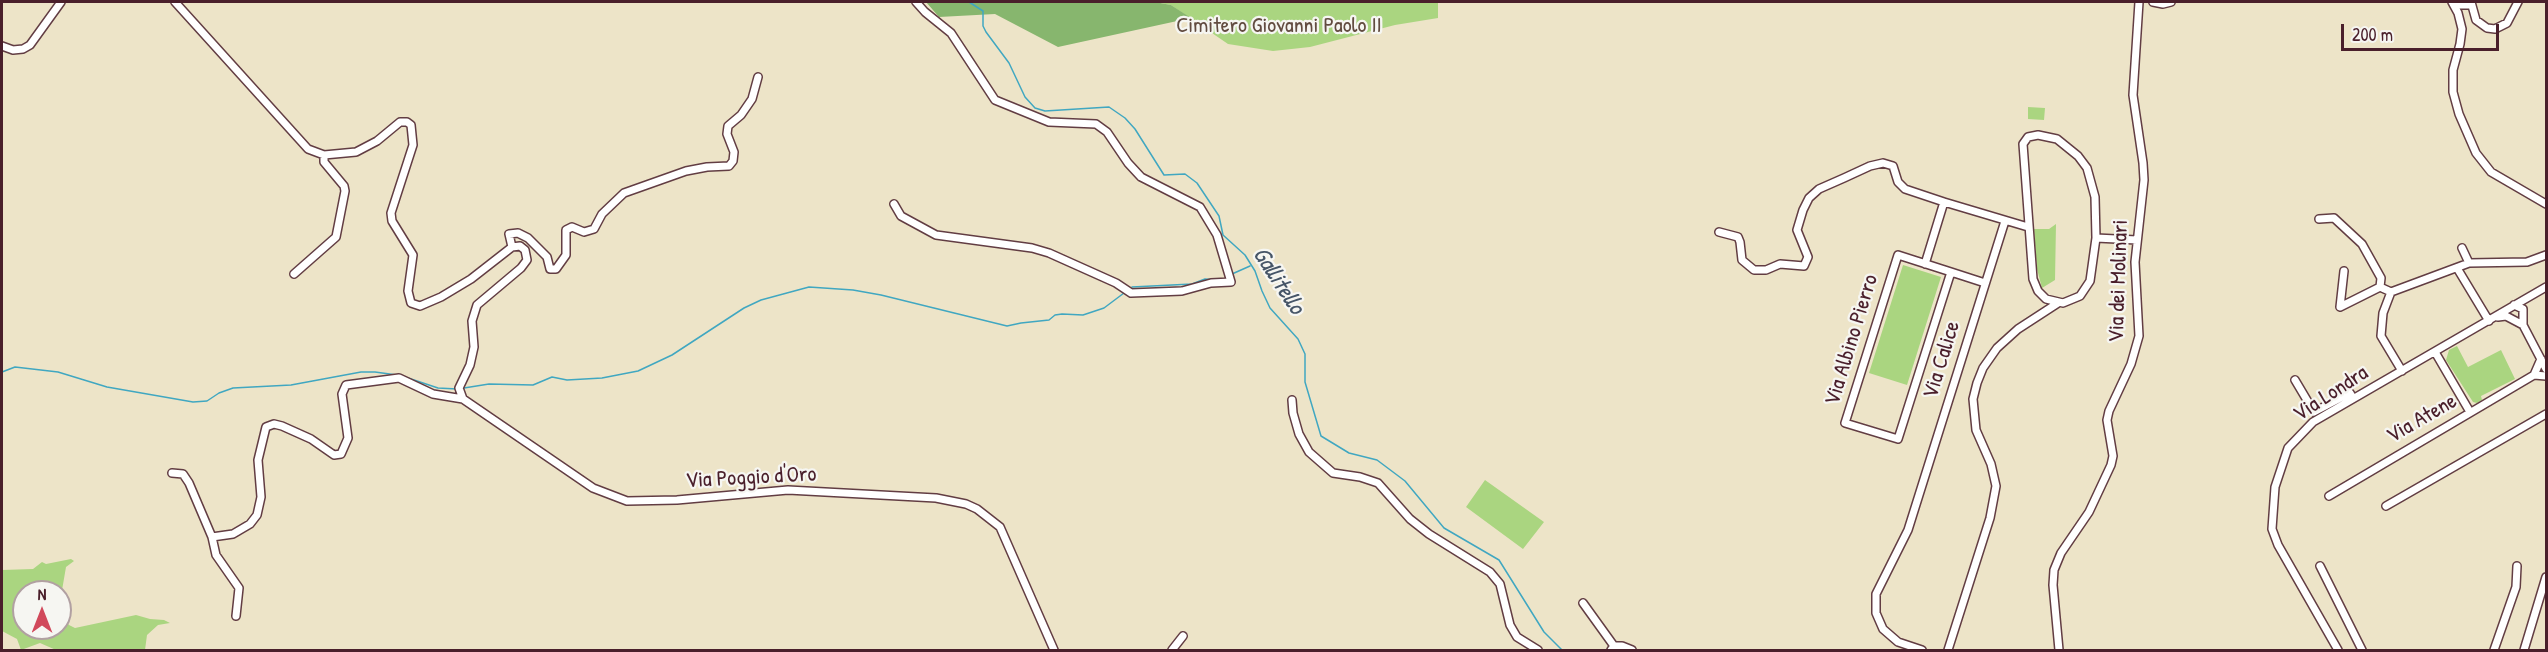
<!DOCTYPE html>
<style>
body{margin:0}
#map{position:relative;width:2548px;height:652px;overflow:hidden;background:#ede4c8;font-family:"Patrick Hand",sans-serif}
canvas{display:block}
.frame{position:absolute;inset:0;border:3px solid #4a1f2b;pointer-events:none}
.north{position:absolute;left:12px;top:580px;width:60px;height:60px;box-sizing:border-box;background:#f6f6f2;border:2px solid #b1a0a2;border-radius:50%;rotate:0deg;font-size:16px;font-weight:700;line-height:24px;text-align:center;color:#4a1f2b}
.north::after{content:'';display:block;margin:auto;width:21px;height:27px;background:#d1495b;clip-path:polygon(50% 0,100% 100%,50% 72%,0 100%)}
.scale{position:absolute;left:2341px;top:24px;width:158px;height:27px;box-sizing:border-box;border:3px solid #4a1f2b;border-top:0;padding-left:8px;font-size:18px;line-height:21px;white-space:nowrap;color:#4a1f2b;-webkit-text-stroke:4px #f6f6f2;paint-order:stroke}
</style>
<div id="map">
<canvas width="2548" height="652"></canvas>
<div class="frame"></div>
<div class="north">N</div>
<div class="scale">200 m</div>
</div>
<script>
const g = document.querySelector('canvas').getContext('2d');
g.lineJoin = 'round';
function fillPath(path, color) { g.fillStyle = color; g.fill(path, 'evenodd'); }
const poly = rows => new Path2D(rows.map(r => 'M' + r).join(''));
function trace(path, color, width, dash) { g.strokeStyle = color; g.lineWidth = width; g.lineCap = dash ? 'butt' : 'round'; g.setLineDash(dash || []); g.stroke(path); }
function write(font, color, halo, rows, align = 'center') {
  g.font = font + ' "Patrick Hand",sans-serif'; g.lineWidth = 4.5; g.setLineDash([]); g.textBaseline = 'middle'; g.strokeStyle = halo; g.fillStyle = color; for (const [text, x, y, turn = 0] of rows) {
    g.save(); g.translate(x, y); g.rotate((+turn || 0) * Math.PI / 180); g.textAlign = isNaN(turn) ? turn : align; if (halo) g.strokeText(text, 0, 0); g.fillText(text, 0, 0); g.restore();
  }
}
fillPath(poly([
 [1155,2,1438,2,1438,18,1395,25,1310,47,1273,51,1228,44,1171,5],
 [2028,107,2045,108,2044,120,2028,119],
 [2056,224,2055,280,2042,288,2037,269,2034,229,2049,229],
 [1903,265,1941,277,1907,385,1869,373],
 [2457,346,2468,367,2501,350,2515,379,2481,396,2482,400,2477,403,2473,402,2446,360,2449,350],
 [1485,480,1544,522,1523,549,1466,507],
 [71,559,74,561,66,567,60,602,60,592,24,592,24,628,60,628,60,605,61,613,69,625,75,628,136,615,150,619,164,620,170,623,158,625,147,635,145,650,56,650,40,643,21,650,17,639,2,631,2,570,33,569,42,562,46,564]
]), '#aad580');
fillPath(poly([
 [926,2,1155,2,1171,5,1191,18,1058,47,995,14,939,17]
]), '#87b66e');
trace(poly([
 [969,2,983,11,983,26,986,32,1009,63,1025,97,1035,108,1045,111,1109,107,1125,118,1135,129,1164,175,1185,174,1197,183,1219,216,1223,235,1245,255,1255,271,1262,291,1270,308,1298,339,1305,354,1305,382,1321,436,1349,453,1377,460,1405,481,1444,528,1499,560,1544,632,1562,650],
 [1232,274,1250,266],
 [1132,287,1192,284,1205,279,1217,280],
 [2,372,15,367,58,372,107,387,193,402,207,401,219,393,233,388,291,385,361,372,375,372,397,375],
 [405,377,438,388,457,389],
 [464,388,489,384,533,385,552,377,567,380,602,378,638,371,672,355,744,308,761,300,809,287,853,290,881,295,1007,326,1021,323,1049,320,1055,315,1062,314,1083,315,1104,308,1124,293]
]), '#40a7c1', 1.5);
const minor = poly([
 [175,2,308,149,324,155,356,152,377,141,400,122,407,122,411,125,413,145,391,213,392,221,413,255,408,291,411,303,420,306,441,297,471,279,512,247,520,246,525,250,527,260,521,268,477,305,472,321,474,347,470,365,459,388,463,399,593,488,627,501,677,500,788,490,936,498,966,504,977,509,1000,527,1054,650],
 [2153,2,2163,4,2171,2],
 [2452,2,2458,13,2462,29,2460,44,2453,70,2453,92,2459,114,2476,153,2491,172,2546,204],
 [2471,2,2476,20,2487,28,2495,29,2507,23,2518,2],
 [2454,5,2471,5],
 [2,46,13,50,23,49,30,45,61,2],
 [2038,135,2057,139,2078,156,2087,168,2095,197,2096,238,2090,281,2080,296,2063,303,2046,299,2038,291,2033,279,2023,144,2028,137,2038,135],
 [894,204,901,216,936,235,1032,248,1049,253,1116,283,1131,293,1182,291,1211,283,1231,282,1217,235,1200,207,1141,177,1128,163,1107,132,1096,124,1049,122,995,100,951,33,925,12,916,2],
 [2319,219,2334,218,2362,244,2381,278,2380,287],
 [1719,232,1738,237,1740,242,1742,260,1754,270,1766,270,1780,264,1804,266,1808,257,1797,230,1803,210,1809,198,1819,189,1844,178,1870,166,1883,163,1893,166,1898,182,1905,189,1944,202],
 [2096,238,2137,240],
 [512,247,509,234,518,233,528,238,547,257,550,269,556,269,566,255,566,230,572,227,584,232,594,229,602,214,624,193,686,171,707,167,729,166,733,161,734,152,727,134,728,126,741,115,752,99,758,77],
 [2462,248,2469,263],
 [1898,255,1951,272,1898,439,1845,423,1898,255],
 [1925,264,1944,202,2028,227],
 [2457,268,2489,321],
 [2344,271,2340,307,2380,287,2391,292],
 [1951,272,1985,283],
 [294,274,336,237,345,191,344,186,324,162,324,155],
 [2391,292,2469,263,2527,262,2546,255],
 [2391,292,2383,313,2381,336,2402,371],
 [2514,305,2523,309,2523,325,2546,369],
 [2498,317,2506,316,2523,325],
 [2435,352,2470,412],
 [2534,375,2541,359],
 [2534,375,2546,376],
 [2295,380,2314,412,2350,393,2353,398],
 [1292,400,1293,413,1299,434,1309,452,1333,473,1360,477,1378,483,1410,519,1429,534,1490,572,1500,584,1510,625,1517,637,1538,650],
 [172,473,183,474,189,483,212,537],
 [2329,496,2534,375],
 [2386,506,2546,414],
 [2320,566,2362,650],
 [1583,603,1614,646,1611,650],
 [236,616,239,588,216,555,212,537,233,534,250,524,257,515,261,497,258,460,266,427,274,424,282,426,311,439,334,455,341,454,348,438,342,394,346,385,399,378,433,394,463,399],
 [1614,646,1622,646,1632,650],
 [1172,650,1183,636],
 [1922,650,1898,642,1883,629,1876,613,1876,594,1908,530,2005,221],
 [1948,650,1990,518,1996,486,1991,464,1976,430,1973,399,1977,383,1983,368,1997,348,2018,329,2058,303],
 [2059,650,2053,585,2054,570,2061,553,2089,512,2111,465,2113,456,2107,420,2109,411,2131,364,2139,336,2135,262,2144,180,2143,163,2133,95,2139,2],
 [2338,650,2278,545,2272,529,2275,487,2288,448,2313,422,2546,287],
 [2494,650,2516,587,2517,566],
 [2524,650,2546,577]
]);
trace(minor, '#623d43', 10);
trace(minor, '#fff', 7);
write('22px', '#624c40', '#f6f6f2', [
 ["Cimitero Giovanni Paolo II",1279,26]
]);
write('22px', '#4a1f2b', '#f6f6f2', [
 ["Via dei Molinari",2119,281,-88],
 ["Via Albino Pierro",1852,340,-73],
 ["Via Calice",1942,360,-73],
 ["Via Londra",2331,394,-33],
 ["Via Atene",2422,419,-30],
 ["Via Poggio d'Oro",751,478,-3]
]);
write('italic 24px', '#465567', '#f6f6f2', [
 ["Gallitello",1278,281,57]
]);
</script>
